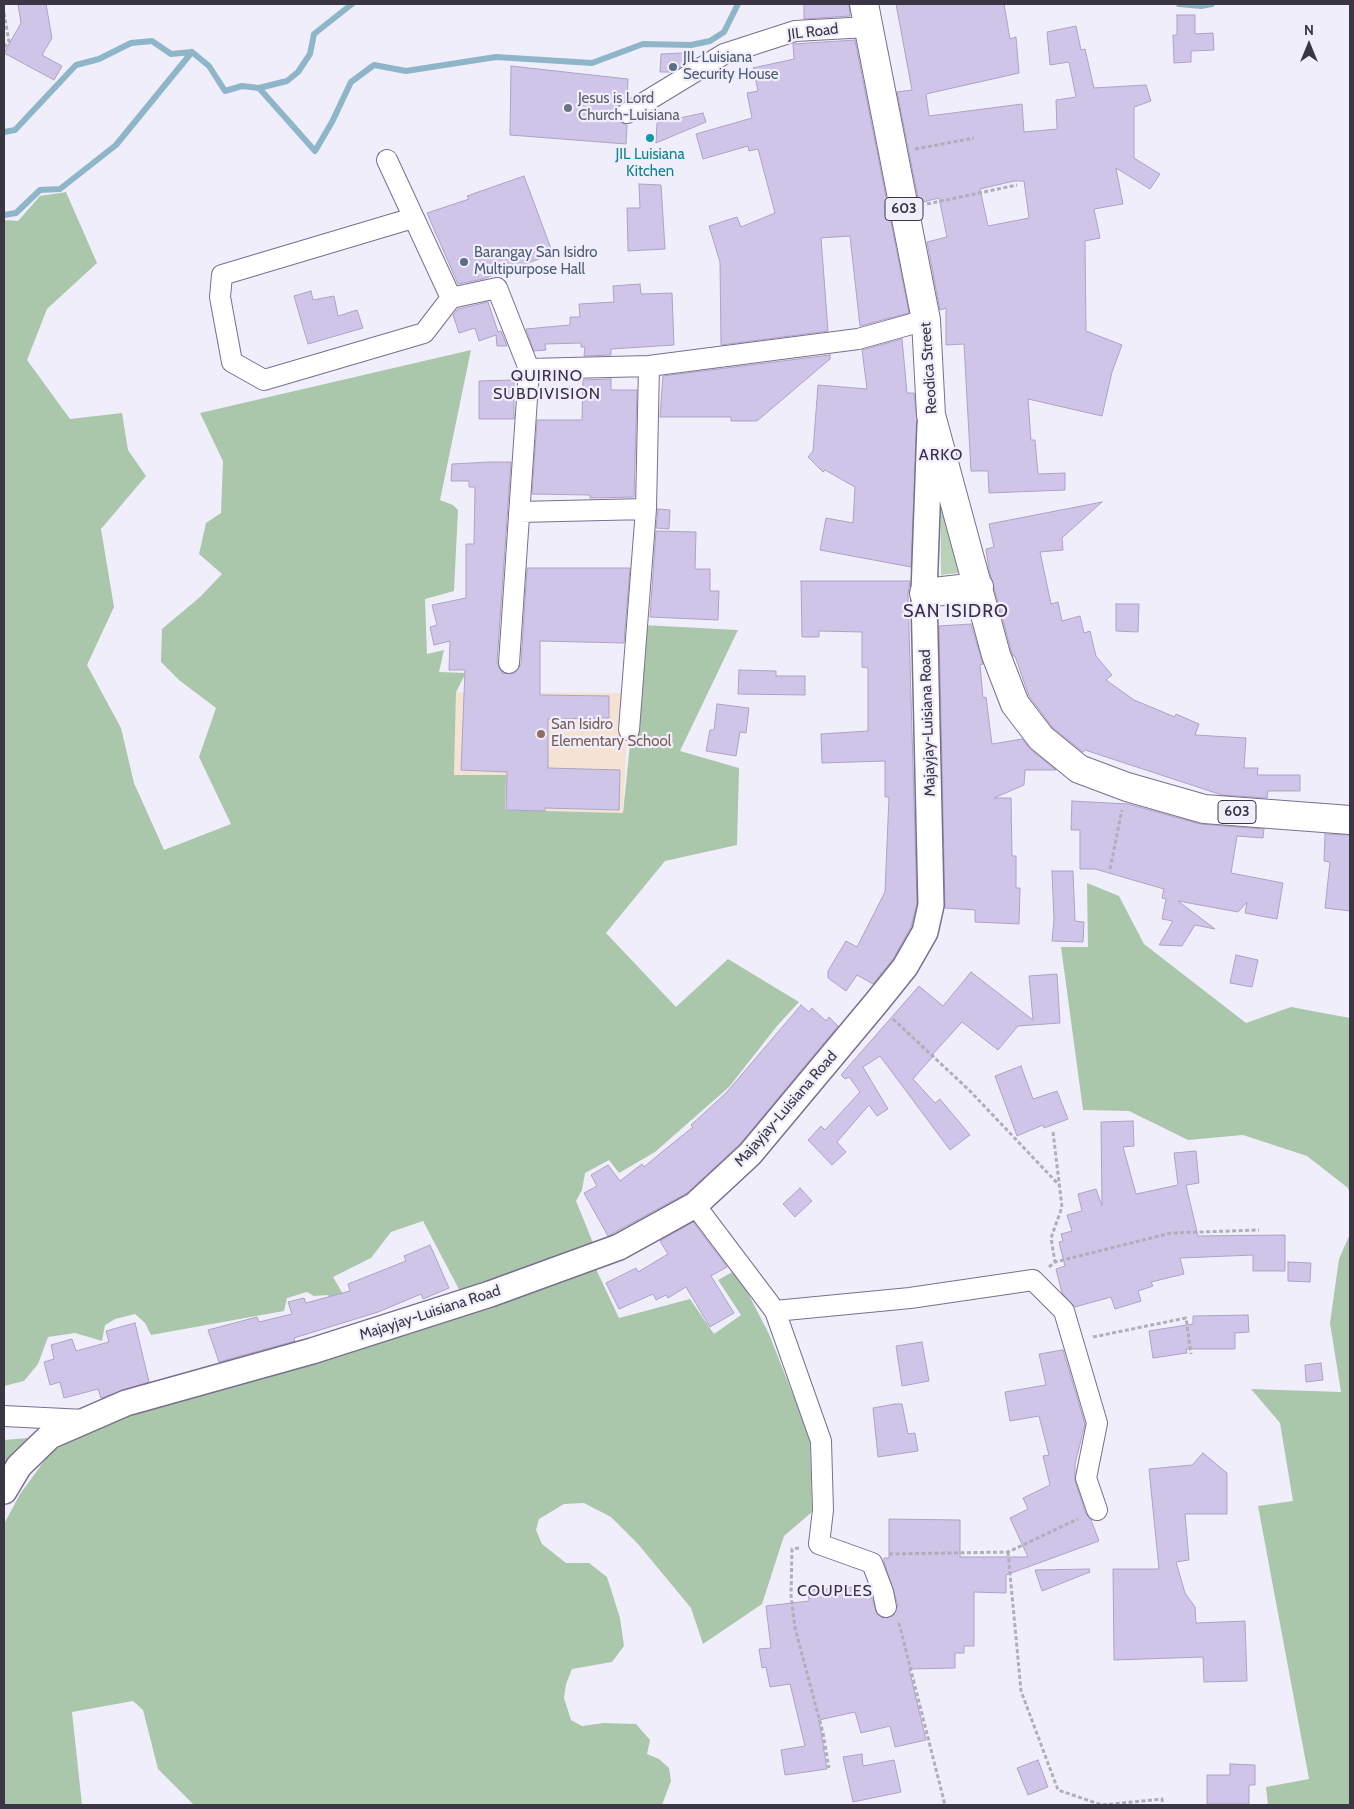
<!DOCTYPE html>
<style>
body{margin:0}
#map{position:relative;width:1354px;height:1809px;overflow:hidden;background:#f1eefc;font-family:Cabin,sans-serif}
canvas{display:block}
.frame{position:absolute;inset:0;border:5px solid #3a3644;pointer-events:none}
.north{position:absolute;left:1284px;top:20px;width:50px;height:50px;-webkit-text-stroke:4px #f1eefc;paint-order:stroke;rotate:0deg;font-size:14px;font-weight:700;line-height:20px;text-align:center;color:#3a3644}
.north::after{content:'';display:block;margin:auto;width:18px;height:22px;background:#3a3644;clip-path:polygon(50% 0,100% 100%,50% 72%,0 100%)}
</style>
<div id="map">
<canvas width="1354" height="1809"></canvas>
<div class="frame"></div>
<div class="north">N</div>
</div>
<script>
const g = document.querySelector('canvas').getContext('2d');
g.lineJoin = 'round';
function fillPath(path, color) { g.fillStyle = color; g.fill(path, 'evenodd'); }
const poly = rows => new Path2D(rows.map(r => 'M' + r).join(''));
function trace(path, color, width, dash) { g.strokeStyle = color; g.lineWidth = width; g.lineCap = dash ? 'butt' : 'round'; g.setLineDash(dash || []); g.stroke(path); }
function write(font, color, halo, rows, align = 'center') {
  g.font = font + ' Cabin,sans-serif'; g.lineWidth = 4.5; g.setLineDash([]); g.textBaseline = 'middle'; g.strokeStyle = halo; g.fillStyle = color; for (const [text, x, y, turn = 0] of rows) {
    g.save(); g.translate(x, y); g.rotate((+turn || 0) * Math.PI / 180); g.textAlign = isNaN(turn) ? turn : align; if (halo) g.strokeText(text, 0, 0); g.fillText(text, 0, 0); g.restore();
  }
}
fillPath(poly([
 [456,692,629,693,623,813,505,810,454,775]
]), '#f4e3d2');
fillPath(poly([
 [940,469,967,572,941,575]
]), '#b7d2b7');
fillPath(poly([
 [66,192,97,263,47,309,27,360,70,419,122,413,128,450,146,476,101,529,114,607,87,665,121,728,134,783,164,850,231,824,199,757,216,708,179,680,161,662,162,629,200,597,222,574,199,554,206,523,221,513,223,461,200,413,471,350,440,500,453,505,458,510,454,591,425,599,427,654,444,650,439,672,466,673,456,692,454,775,506,775,505,810,623,813,642,625,738,630,680,751,739,768,737,845,665,861,606,933,676,1007,728,959,799,1002,777,1026,729,1087,655,1152,619,1173,609,1160,585,1173,582,1190,576,1201,596,1250,462,1295,423,1221,391,1232,371,1258,333,1277,343,1294,332,1300,328,1295,314,1296,307,1292,287,1298,284,1311,151,1335,145,1323,135,1314,115,1319,105,1325,102,1341,75,1333,48,1337,38,1364,24,1381,4,1386,4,220,18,221,40,196],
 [1087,883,1119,896,1144,944,1246,1023,1291,1007,1350,1018,1350,1195,1348,1188,1307,1156,1243,1135,1188,1140,1129,1111,1083,1110,1061,947,1088,947],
 [1350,1234,1350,1805,1268,1805,1266,1787,1309,1779,1258,1506,1293,1501,1280,1423,1251,1389,1341,1392,1330,1323,1339,1259],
 [596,1269,619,1318,690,1299,714,1334,741,1315,718,1280,736,1270,769,1334,810,1438,812,1512,784,1536,762,1604,703,1644,691,1608,638,1544,611,1517,584,1503,564,1504,539,1519,536,1530,542,1544,566,1563,589,1563,607,1577,620,1618,624,1646,612,1662,572,1669,566,1684,564,1698,571,1720,582,1726,604,1723,636,1724,650,1740,647,1754,659,1759,669,1768,671,1781,662,1805,194,1805,158,1769,143,1710,133,1701,72,1712,82,1805,4,1805,4,1524,20,1494,50,1453,103,1420,403,1332],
 [40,1437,4,1481,4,1440]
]), '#abc7ab');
trace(poly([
 [1179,4,1201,6,1212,4],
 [259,88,287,81,298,72,310,54,314,34,352,4],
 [4,132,15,130,76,65,99,59,131,43,152,41,171,54,192,52],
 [4,215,16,213,40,190,60,189,116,145,192,52,209,66,225,91,242,86,259,88,315,151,332,122,351,82,374,65,406,71,496,57,592,63,643,44,691,45,710,41,724,32,738,4]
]), '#8fb5c8', 6);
const building = poly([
 [18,4,46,4,52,38,42,55,62,66,54,80,4,53,21,23,18,4],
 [804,4,849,4,850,16,804,19,804,4],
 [896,4,1004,4,1010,39,1016,37,1019,73,926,94,929,116,1022,104,1024,132,1057,129,1056,100,1076,97,1069,62,1050,65,1047,32,1076,26,1081,50,1085,49,1094,88,1146,85,1151,101,1134,107,1134,158,1160,174,1150,189,1116,168,1123,204,1094,209,1100,238,1085,241,1086,331,1122,345,1112,372,1102,416,1028,399,1031,440,1035,440,1038,474,1065,473,1065,490,989,493,988,471,971,471,964,344,946,345,946,308,940,310,927,242,947,237,939,198,919,203,897,92,912,90,896,4],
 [1014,181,1024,181,1029,218,988,226,980,189,1014,181],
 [1177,15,1195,15,1195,34,1213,33,1214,50,1191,51,1191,62,1174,63,1173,35,1177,35,1177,15],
 [855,40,909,313,860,326,850,236,821,238,828,331,721,345,720,262,709,226,737,217,741,227,775,213,758,149,749,151,748,146,703,159,696,134,752,118,747,93,758,91,753,68,794,59,793,44,855,40],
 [683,53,684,64,672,72,660,72,661,54,683,53],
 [511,66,628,79,627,99,617,107,615,113,617,120,627,125,626,144,510,135,511,66],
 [703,113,706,122,656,143,657,123,703,113],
 [524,176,553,254,483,279,458,284,427,213,469,199,467,196,524,176],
 [639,184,661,185,665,249,628,251,627,208,640,208,639,184],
 [640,284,641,294,672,293,674,345,611,349,611,355,584,356,585,347,581,347,581,343,545,344,546,350,534,351,526,329,570,325,570,317,580,317,579,304,614,302,613,286,640,284],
 [311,291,313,300,334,296,338,316,357,310,363,328,308,344,294,296,311,291],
 [488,302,498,332,501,331,507,346,497,346,496,335,479,341,475,328,459,333,453,315,458,309,488,302],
 [902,339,907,393,914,393,917,421,911,567,820,550,826,518,853,523,855,487,825,470,823,472,808,457,813,451,818,385,867,389,862,350,902,339],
 [830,355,830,359,757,421,731,421,731,417,660,417,663,376,830,355],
 [611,379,611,390,637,390,634,497,590,498,590,495,532,494,537,420,582,420,583,380,611,379],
 [514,380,514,419,479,419,479,381,514,380],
 [490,462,511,462,497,662,502,673,514,674,521,664,527,568,630,568,624,643,540,641,540,695,609,696,609,718,548,719,548,768,620,770,619,810,545,808,545,811,506,810,507,772,461,770,465,670,449,670,450,641,434,645,430,627,437,625,432,605,466,598,466,544,474,544,475,487,469,487,469,481,451,481,452,464,490,462],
 [1102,502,1062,538,1063,550,1040,552,1051,604,1058,602,1062,621,1080,616,1084,633,1090,631,1096,656,1112,675,1106,680,1134,700,1175,717,1176,714,1199,724,1195,735,1246,738,1244,768,1258,768,1257,775,1300,775,1300,791,1268,791,1267,798,1222,795,1085,750,1083,752,1052,727,1029,696,1015,656,1013,656,1011,650,989,570,986,549,994,547,989,524,1102,502],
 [658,509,670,510,669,529,656,528,658,509],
 [656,531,696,532,695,569,710,569,710,591,719,591,718,620,650,617,656,531],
 [801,581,910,581,908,594,917,904,911,927,893,959,873,984,857,975,846,991,828,978,828,971,846,941,857,947,885,892,889,797,885,797,885,761,822,763,821,734,868,731,868,668,862,667,862,632,819,631,819,637,802,637,801,581],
 [1116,604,1139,604,1138,632,1116,631,1116,604],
 [971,624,983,664,980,665,983,698,986,697,992,744,1022,739,1031,750,1056,770,1025,770,1024,785,994,798,1011,798,1012,856,1016,856,1016,888,1020,888,1019,924,975,922,975,910,945,908,939,626,971,624],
 [739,670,776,671,776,676,805,676,805,695,738,694,739,670],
 [717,704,749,708,746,733,740,732,736,756,706,751,710,730,714,730,717,704],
 [1072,801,1128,804,1200,824,1264,829,1263,838,1237,836,1231,873,1283,883,1277,919,1245,913,1247,902,1238,912,1178,901,1215,929,1195,925,1182,946,1159,945,1173,921,1162,919,1166,899,1162,898,1164,889,1095,869,1080,869,1080,830,1071,830,1072,801],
 [1325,834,1350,835,1350,911,1325,908,1330,862,1324,861,1325,834],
 [1052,871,1073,871,1075,921,1084,922,1083,942,1052,941,1054,920,1052,871],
 [1236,955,1258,960,1252,987,1230,983,1236,955],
 [971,972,1033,1020,1029,976,1057,974,1060,1023,1018,1026,998,1050,962,1022,933,1054,934,1055,913,1079,935,1103,940,1099,970,1135,950,1150,880,1056,863,1067,888,1109,877,1116,869,1105,837,1142,846,1152,832,1165,808,1140,821,1126,825,1130,860,1092,849,1077,845,1079,841,1075,919,986,943,1006,971,972],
 [801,1005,809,1012,812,1008,826,1021,829,1017,838,1026,740,1144,687,1193,608,1236,584,1193,597,1186,591,1175,608,1165,620,1181,642,1164,644,1167,662,1152,693,1127,691,1125,726,1093,801,1005],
 [1021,1066,1033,1099,1057,1091,1068,1119,1044,1128,1043,1125,1017,1136,995,1076,1021,1066],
 [1133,1121,1134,1146,1123,1147,1136,1194,1178,1185,1174,1153,1196,1151,1199,1183,1186,1185,1198,1236,1285,1235,1285,1271,1253,1271,1253,1255,1180,1258,1184,1274,1151,1282,1153,1286,1138,1291,1141,1301,1115,1309,1111,1297,1075,1307,1062,1293,1056,1269,1065,1266,1059,1242,1063,1241,1061,1234,1072,1231,1067,1215,1082,1211,1078,1194,1096,1189,1102,1206,1101,1122,1133,1121],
 [800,1188,812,1201,795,1217,783,1204,800,1188],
 [693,1222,727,1267,711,1276,734,1313,710,1327,686,1287,668,1298,666,1295,656,1300,653,1294,619,1309,606,1283,636,1268,638,1272,668,1254,660,1241,693,1222],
 [430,1245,449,1288,423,1299,421,1294,378,1312,294,1338,295,1341,219,1362,208,1330,257,1317,259,1322,292,1314,288,1302,304,1298,306,1303,350,1291,348,1284,406,1261,404,1256,430,1245],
 [1288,1262,1311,1263,1310,1282,1288,1281,1288,1262],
 [1248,1315,1249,1332,1235,1333,1235,1349,1186,1349,1187,1353,1153,1358,1149,1331,1193,1324,1193,1316,1248,1315],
 [135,1323,149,1382,101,1398,98,1389,64,1398,60,1382,50,1385,44,1362,54,1359,51,1345,72,1339,76,1351,109,1342,106,1331,135,1323],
 [922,1342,929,1381,902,1386,896,1346,922,1342],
 [1063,1350,1085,1424,1075,1464,1075,1481,1086,1514,1091,1520,1099,1541,1006,1575,1006,1593,974,1592,974,1646,964,1646,964,1653,955,1653,955,1668,909,1669,926,1740,895,1747,890,1726,861,1733,855,1712,819,1720,827,1769,785,1775,781,1750,805,1746,790,1684,770,1687,766,1667,762,1668,759,1649,771,1648,766,1606,809,1601,808,1590,868,1586,877,1614,883,1618,893,1616,898,1605,884,1562,884,1558,889,1558,889,1519,960,1520,960,1557,1028,1557,1010,1518,1028,1509,1023,1498,1050,1485,1043,1456,1049,1455,1039,1416,1010,1421,1005,1392,1046,1385,1039,1354,1063,1350],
 [1321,1363,1323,1380,1306,1382,1305,1365,1321,1363],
 [895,1404,902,1404,908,1434,915,1433,918,1451,878,1457,873,1408,895,1404],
 [1203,1453,1227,1473,1227,1514,1185,1514,1189,1560,1176,1562,1185,1593,1195,1607,1196,1623,1245,1621,1247,1681,1204,1682,1203,1657,1114,1660,1113,1569,1159,1569,1149,1469,1192,1465,1203,1453],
 [1089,1569,1090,1572,1042,1591,1035,1570,1089,1569],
 [862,1754,863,1766,894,1760,901,1792,853,1802,843,1757,862,1754],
 [1038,1760,1048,1787,1028,1795,1017,1768,1038,1760],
 [1230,1764,1255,1765,1255,1785,1249,1785,1249,1804,1207,1804,1207,1775,1230,1775,1230,1764]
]);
fillPath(building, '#cfc5e8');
trace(building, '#aca3c4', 1);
const minor = poly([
 [627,113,724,54,795,31,868,27],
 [387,160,451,298,424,333,264,380,232,362,220,297,222,275,413,218],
 [451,298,497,288,529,369,509,663],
 [529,369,649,366,858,339,926,320],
 [519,512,646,509],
 [629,730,646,509,649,366],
 [695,1205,775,1311,821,1441,823,1510,819,1544,872,1563,883,1592,886,1607],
 [775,1311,910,1298,1033,1280,1064,1311,1097,1423,1086,1478,1097,1510],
 [4,1416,85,1420]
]);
const tertiary = poly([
 [4,1491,19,1466,50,1436,126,1403,312,1351,490,1294,619,1247,695,1205,750,1154,876,1003,905,967,925,932,931,905,924,593,930,425]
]);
const primary = poly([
 [864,4,926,320,931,415,996,655,1015,704,1041,738,1079,769,1127,787,1204,809,1350,820],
 [924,593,979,587]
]);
trace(minor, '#796f8f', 22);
trace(tertiary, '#796f8f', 28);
trace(primary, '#796f8f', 30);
trace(poly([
 [4,13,9,42,4,47],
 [915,149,974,138],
 [927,204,1017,185],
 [1110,869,1122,810],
 [893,1019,970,1091,1060,1186],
 [1053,1132,1062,1207,1051,1238,1055,1262],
 [1049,1267,1055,1262,1171,1233,1259,1230],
 [1093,1337,1186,1318,1191,1354],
 [799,1548,792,1549,791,1595,795,1628,823,1733,829,1768],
 [1008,1552,1021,1691,1058,1790,1102,1805,1162,1799,1163,1805],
 [889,1554,1008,1552,1078,1519],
 [899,1623,945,1805]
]), '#b1aebc', 3, [4, 2.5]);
trace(minor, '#fff', 20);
trace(tertiary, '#fff', 25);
trace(primary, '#fff', 28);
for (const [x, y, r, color] of [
 [673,67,5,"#5c6f8a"],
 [568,108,5,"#6b7280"],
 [650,138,5,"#0f9aa8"],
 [464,262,5,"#5c6f8a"],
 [541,734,5,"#8d6e63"]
]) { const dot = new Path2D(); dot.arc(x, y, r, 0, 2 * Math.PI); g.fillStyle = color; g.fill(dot); trace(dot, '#f1eefc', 2); }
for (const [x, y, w] of [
 [904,209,38],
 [1237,812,38]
]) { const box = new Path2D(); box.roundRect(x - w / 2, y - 11.5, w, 23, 4); g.fillStyle = '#f1eefc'; g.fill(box); trace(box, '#3a3644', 1); }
write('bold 14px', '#3a3644', null, [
 ["603",904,209],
 ["603",1237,812]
]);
write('15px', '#3a3644', '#f1eefc', [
 ["JIL Road",813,32,-7],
 ["Reodica Street",929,368,-94],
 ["Majayjay-Luisiana Road",928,723,-92],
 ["Majayjay-Luisiana Road",786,1109,-49],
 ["Majayjay-Luisiana Road",430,1313,-18]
]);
write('15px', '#4e5e75', '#f1eefc', [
 ["JIL Luisiana",683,58],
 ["Security House",683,75],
 ["Barangay San Isidro",474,253],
 ["Multipurpose Hall",474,270]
], 'left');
write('15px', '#5b616d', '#f1eefc', [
 ["Jesus is Lord",578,99],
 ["Church-Luisiana",578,116]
], 'left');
write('15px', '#0d838f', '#f1eefc', [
 ["JIL Luisiana",650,155],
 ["Kitchen",650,172]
]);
write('15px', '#785e54', '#f1eefc', [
 ["San Isidro",551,725],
 ["Elementary School",551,742]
], 'left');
g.letterSpacing = '1px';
write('16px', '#382f4a', '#f1eefc', [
 ["QUIRINO",547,376],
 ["SUBDIVISION",547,394],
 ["ARKO",941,455],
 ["COUPLES",835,1591]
]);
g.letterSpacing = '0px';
g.letterSpacing = '1px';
write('18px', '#382f4a', '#f1eefc', [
 ["SAN ISIDRO",956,612]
]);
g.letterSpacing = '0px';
</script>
